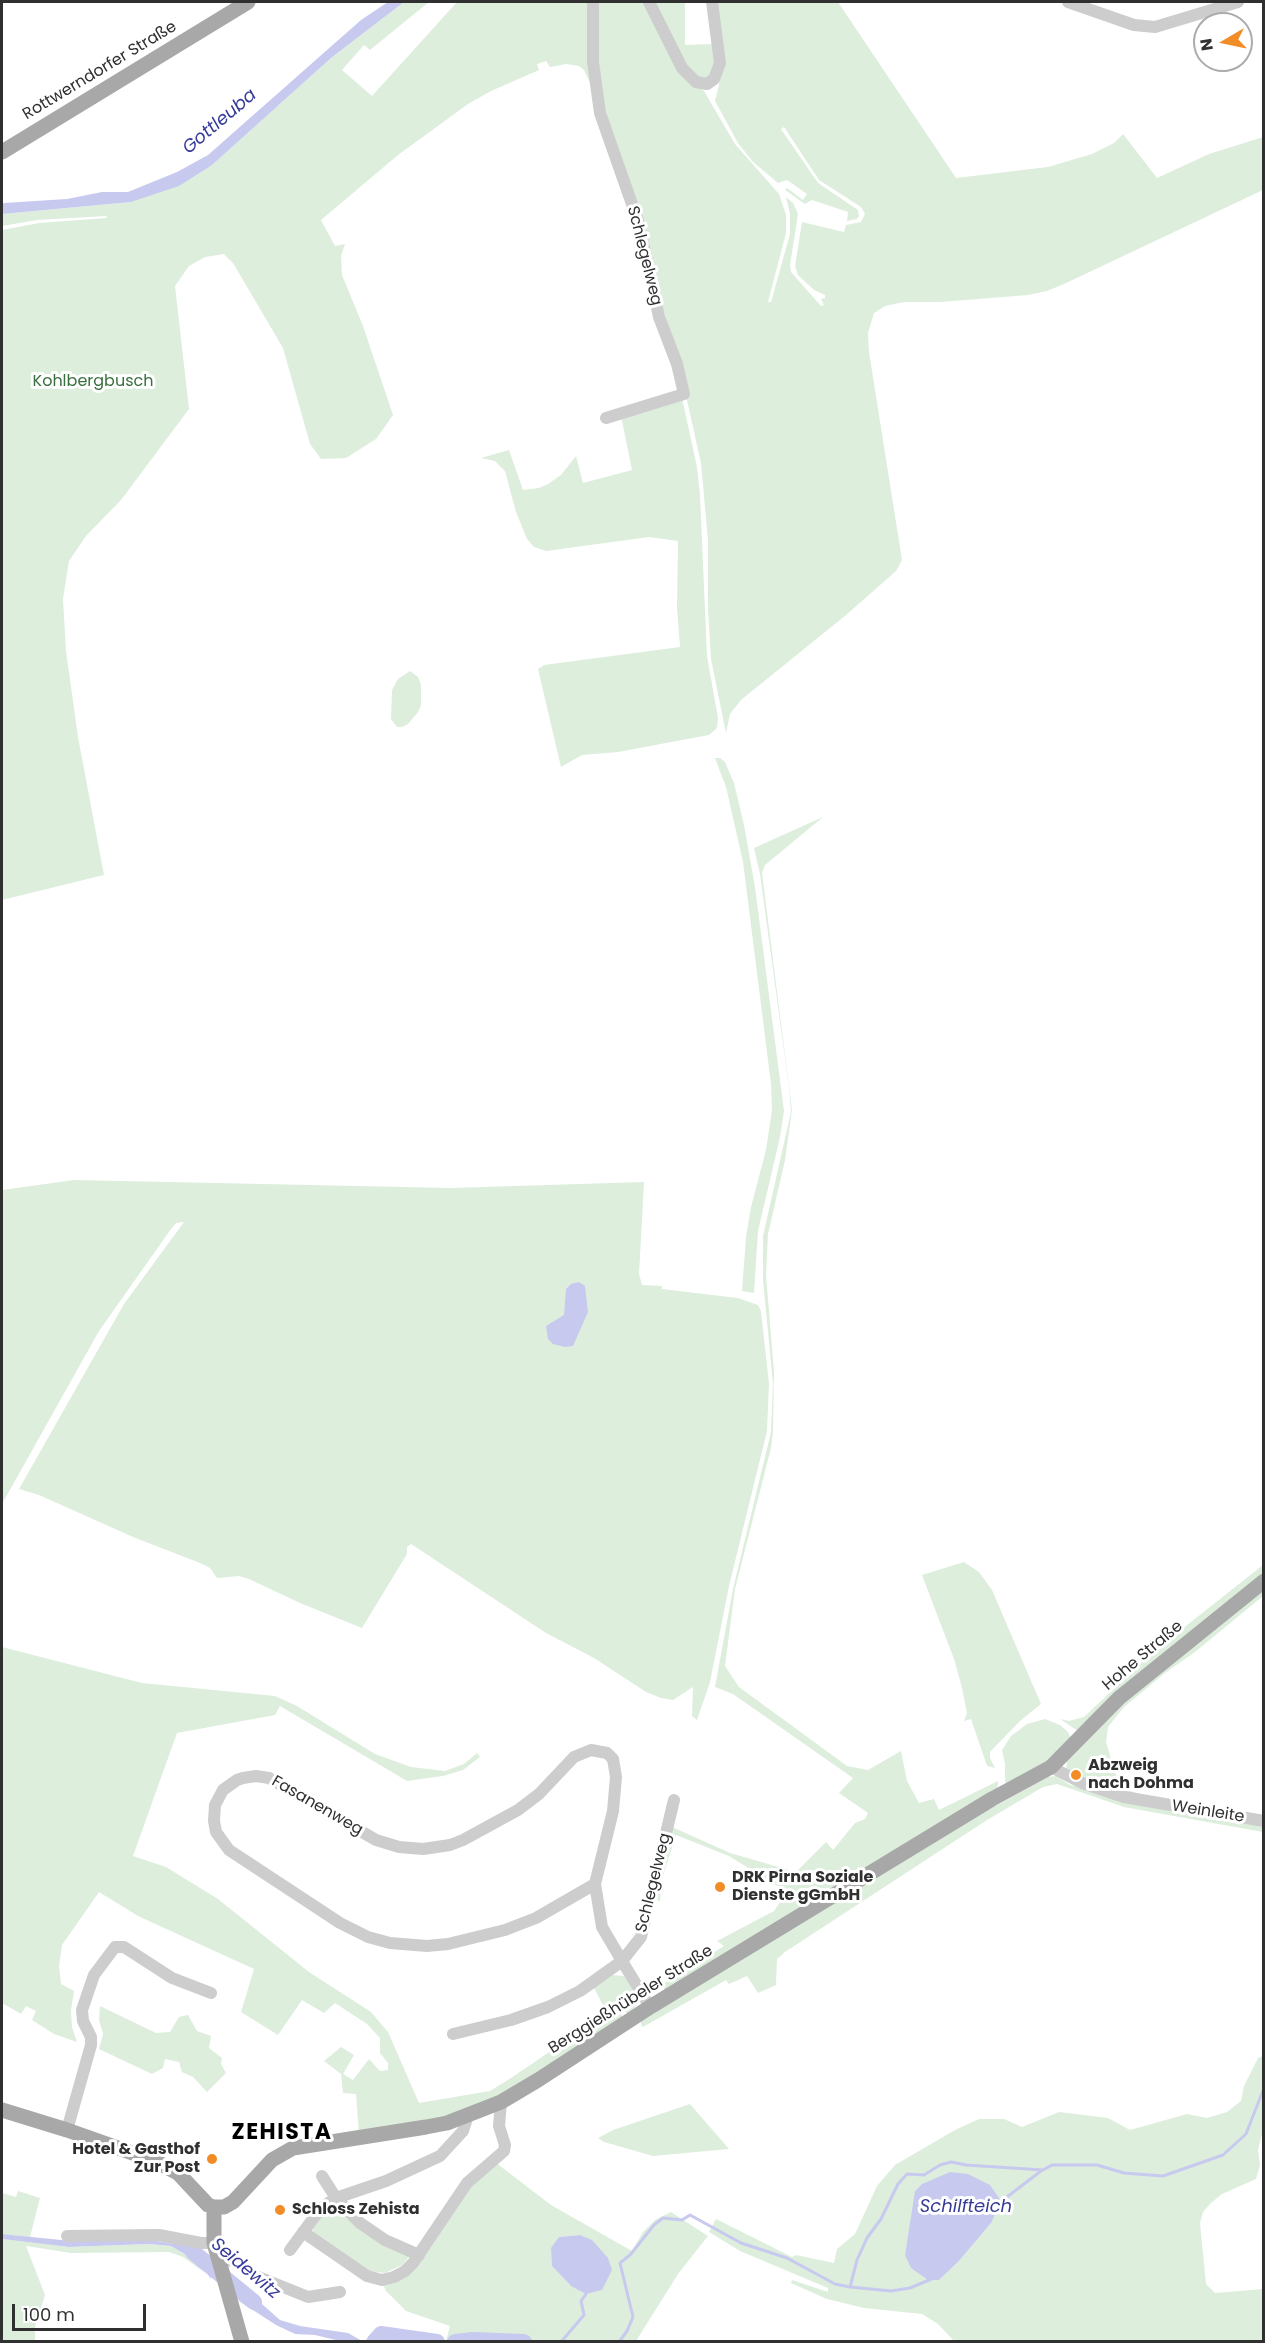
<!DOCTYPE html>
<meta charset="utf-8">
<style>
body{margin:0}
#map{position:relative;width:1265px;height:2343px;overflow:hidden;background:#fff;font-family:Poppins,sans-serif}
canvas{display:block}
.frame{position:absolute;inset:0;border:3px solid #303030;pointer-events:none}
.north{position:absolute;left:1193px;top:12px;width:60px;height:60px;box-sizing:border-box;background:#fff;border:2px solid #acacac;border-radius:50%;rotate:261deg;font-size:16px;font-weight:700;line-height:24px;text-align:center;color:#303030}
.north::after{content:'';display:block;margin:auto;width:21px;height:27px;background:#f18c27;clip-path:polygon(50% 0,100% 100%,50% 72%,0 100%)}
.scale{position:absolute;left:12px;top:2304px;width:134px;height:27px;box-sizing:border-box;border:3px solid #303030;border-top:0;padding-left:8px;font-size:18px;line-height:21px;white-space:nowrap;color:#303030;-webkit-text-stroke:4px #fff;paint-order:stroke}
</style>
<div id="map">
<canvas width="1265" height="2343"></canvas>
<div class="frame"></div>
<div class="north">N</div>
<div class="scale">100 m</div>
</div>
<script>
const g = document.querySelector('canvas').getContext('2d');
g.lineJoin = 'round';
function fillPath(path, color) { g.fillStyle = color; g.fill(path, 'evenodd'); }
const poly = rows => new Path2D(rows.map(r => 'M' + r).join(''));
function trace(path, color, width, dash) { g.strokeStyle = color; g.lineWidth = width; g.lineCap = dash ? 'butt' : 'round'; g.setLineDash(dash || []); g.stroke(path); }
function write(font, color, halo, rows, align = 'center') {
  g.font = font + ' Poppins,sans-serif'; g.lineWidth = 6; g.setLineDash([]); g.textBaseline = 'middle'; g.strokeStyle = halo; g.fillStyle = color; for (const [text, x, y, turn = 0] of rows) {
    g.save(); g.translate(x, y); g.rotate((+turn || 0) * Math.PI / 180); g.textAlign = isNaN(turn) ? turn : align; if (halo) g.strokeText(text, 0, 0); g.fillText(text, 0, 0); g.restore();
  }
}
fillPath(poly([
 [404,2,429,2,370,50,364,45,342,70,372,96,457,2,591,2,595,94,584,70,579,66,566,64,550,67,546,61,537,64,539,70,491,91,468,104,398,155,321,220,335,246,345,244,341,256,342,275,363,326,393,415,376,439,346,458,321,459,310,444,283,348,233,263,224,254,205,257,189,266,175,286,189,409,121,500,86,536,69,561,63,599,66,651,78,737,104,875,2,900,2,230,39,223,107,218,106,216,37,220,2,226,2,214,131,202,201,171,212,165,331,58],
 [595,2,645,2,700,88,704,91,735,144,779,194,786,215,786,233,768,302,771,302,790,234,790,214,786,197,793,203,798,214,790,265,791,272,821,306,824,305,821,299,825,298,825,295,814,290,798,275,795,266,802,222,844,232,846,225,861,222,865,214,861,207,819,180,784,127,781,129,818,183,858,210,859,216,857,219,847,221,848,212,812,200,805,204,785,190,787,188,803,200,807,194,787,180,778,183,753,162,738,143,715,101,719,85,716,2,838,2,956,178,1048,167,1092,154,1114,143,1123,134,1157,178,1209,154,1263,137,1263,190,1064,284,1047,291,1028,295,941,302,904,302,885,306,874,313,868,333,869,352,902,560,896,571,846,615,741,700,730,714,726,733,711,659,708,609,708,540,701,463,678,360,600,96],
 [652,2,685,2,685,45,713,44,715,71,706,78,701,78,688,70],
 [682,398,697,467,700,495,707,656,718,718,717,728,709,735,618,752,582,755,561,767,538,669,544,665,680,647,677,608,678,541,649,537,546,551,534,547,527,539,516,512,505,471,495,461,481,458,509,450,523,490,539,488,548,484,561,475,576,456,583,483,632,470,621,416],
 [410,671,418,677,421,685,421,705,418,712,408,724,402,727,397,727,391,719,392,690,398,679],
 [715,758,720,758,725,762,734,783,744,825,755,887,784,1111,780,1137,758,1231,754,1293,742,1291,746,1237,751,1207,766,1150,772,1110,771,1084,743,862,726,787],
 [823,817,765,865,762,873,792,1110,785,1160,768,1234,766,1275,774,1372,773,1432,771,1448,735,1589,725,1666,739,1687,847,1766,868,1770,901,1751,907,1781,919,1803,934,1799,939,1810,998,1781,998,1784,997,1789,665,1992,663,1984,724,1946,717,1941,774,1911,787,1892,729,1856,676,1835,662,1879,660,1901,657,1900,672,1827,730,1853,796,1872,826,1842,833,1850,855,1823,865,1819,868,1813,839,1793,853,1778,733,1694,715,1687,733,1589,771,1432,773,1384,763,1280,763,1236,791,1112,789,1088,760,874,754,848],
 [74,1180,451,1188,644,1182,639,1274,642,1285,662,1286,662,1289,738,1298,758,1305,761,1311,769,1384,767,1431,729,1586,710,1682,697,1720,692,1716,693,1687,673,1700,661,1698,646,1692,594,1658,546,1633,411,1544,407,1547,407,1554,362,1628,300,1603,249,1579,239,1576,217,1578,210,1568,200,1563,133,1537,39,1495,19,1489,124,1304,184,1222,176,1223,171,1229,99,1331,2,1504,2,1190],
 [964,1562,979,1572,992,1590,1041,1704,1020,1721,990,1752,990,1758,995,1768,987,1766,971,1719,964,1721,967,1713,962,1688,954,1659,922,1575],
 [1263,1565,1263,1574,1078,1731,1060,1719,1069,1721,1084,1717,1153,1652],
 [1263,1587,1263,1596,1195,1652,1165,1673,1124,1707,1108,1727,1106,1742,1116,1775,1130,1791,1142,1795,1263,1815,1263,1817,1112,1790,1105,1784,1109,1780,1105,1777,1094,1784,1066,1769,1067,1761,1124,1701],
 [2,1647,142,1683,275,1696,297,1706,375,1754,411,1767,445,1771,464,1764,477,1753,480,1757,463,1770,443,1776,407,1781,280,1706,275,1715,177,1733,133,1856,166,1867,218,1899,309,1972,371,2012,388,2032,419,2103,490,2091,511,2078,595,2021,605,2009,594,1988,613,1975,624,1976,637,1996,636,2006,628,2014,622,2009,619,2010,623,2018,497,2097,446,2117,359,2134,356,2094,343,2093,341,2074,324,2061,341,2047,354,2055,343,2074,353,2080,369,2059,380,2071,388,2070,388,2063,380,2053,380,2038,367,2024,335,2003,324,2013,302,2000,278,2035,241,2012,254,1969,138,1916,99,1892,62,1945,59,1966,61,1984,74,1991,71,2010,72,2027,77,2042,54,2034,32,2020,36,2011,26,2006,21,2014,2,2003],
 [1045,1719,1060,1725,1068,1732,1071,1738,1048,1762,1011,1784,1005,1782,1005,1764,1002,1750,1011,1736,1027,1724],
 [1056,1776,1070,1785,1263,1824,1263,1832,1124,1807,1057,1784,1043,1787,987,1820,785,1952,777,1959,776,1985,758,1993,747,1976,729,1984,726,1980,643,2027,641,2025,641,2020,930,1842,1048,1777],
 [100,2006,156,2033,170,2032,179,2017,188,2015,197,2031,211,2036,209,2048,222,2058,221,2064,226,2073,207,2092,193,2077,182,2072,179,2062,165,2059,163,2068,152,2074,99,2049,103,2034,99,2020],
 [1263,2056,1263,2130,1258,2150,1260,2165,1256,2179,1222,2194,1211,2203,1203,2212,1200,2223,1206,2284,1215,2293,1263,2289,1263,2341,954,2341,938,2324,922,2314,864,2308,827,2299,791,2283,792,2280,828,2292,828,2288,740,2251,709,2232,716,2219,792,2257,796,2255,834,2263,837,2249,855,2234,877,2186,895,2165,955,2130,979,2119,1004,2119,1022,2127,1059,2112,1108,2118,1130,2130,1187,2114,1207,2118,1227,2112,1241,2101,1244,2086,1258,2058],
 [913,2212,991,2223,959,2261,939,2280,928,2280,920,2274,905,2255],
 [690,2104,729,2149,653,2156,604,2142,598,2138,613,2130],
 [495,2162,551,2205,632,2251,643,2232,655,2220,671,2212,708,2236,678,2274,636,2341,446,2341,450,2326,406,2311,386,2291,383,2284,398,2280,453,2205],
 [580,2235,612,2270,571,2286,552,2266,559,2237],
 [18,2191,40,2198,30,2237,2,2234,2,2193,16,2197],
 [336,2199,412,2254,402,2265,385,2273,369,2271,312,2233,316,2219],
 [2,2239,69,2247,149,2244,171,2246,200,2263,204,2272,183,2257,169,2252,71,2253,26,2246,45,2295,35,2327,35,2341,2,2341]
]), '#ded');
fillPath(poly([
 [388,2,404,2,331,58,212,165,179,186,131,202,2,214,2,204,4,203,67,199,102,192,128,192,177,172,208,155,361,20],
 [579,1282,585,1286,588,1312,573,1346,565,1347,553,1344,548,1339,546,1326,564,1315,566,1289,571,1284],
 [950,2172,968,2174,990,2185,1001,2201,991,2223,959,2261,939,2280,928,2280,911,2268,905,2255,915,2191,922,2184],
 [2,2234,71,2241,151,2240,188,2246,209,2259,211,2279,200,2263,171,2246,149,2244,69,2247,2,2239],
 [580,2235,592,2240,608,2258,612,2270,602,2290,586,2294,571,2286,552,2266,551,2248,559,2237],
 [237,2282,280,2320,300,2326,348,2333,362,2341,340,2341,315,2335,295,2334,276,2325,239,2301]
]), '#c8c9ef');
trace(poly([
 [999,2203,1041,2171],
 [850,2287,891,2291,910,2288,934,2278],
 [561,2342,584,2315,581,2301,586,2294],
 [619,2342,627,2331,633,2317,620,2263,630,2255,654,2225,663,2218,682,2220,690,2215,741,2243,787,2258,835,2284,850,2287,857,2260,867,2238,881,2219,898,2184,907,2174,924,2175,940,2165,951,2162,966,2165,1043,2170,1052,2165,1097,2165,1124,2173,1163,2176,1223,2155,1246,2134,1264,2088]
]), '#c8c9ef', 3);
trace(poly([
 [193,2252,254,2302],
 [374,2342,381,2334,437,2342],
 [455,2342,473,2340,524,2342]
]), '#c8c9ef', 16);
trace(poly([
 [593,2,593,62,600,113,639,224,659,317,677,364,684,394,606,418],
 [649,2,682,68,696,82,707,84,714,79,720,63,712,2],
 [1068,2,1134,25,1155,27,1238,2],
 [1051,1767,1082,1783,1124,1797,1264,1821],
 [650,2007,622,1961,641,1937,674,1800],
 [453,2034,511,2020,548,2007,580,1991,622,1961,602,1927,595,1884,613,1811,616,1777,613,1759,607,1753,591,1750,574,1757,539,1794,518,1810,463,1840,450,1845,423,1849,399,1847,376,1840,269,1778,256,1776,243,1778,237,1780,223,1790,215,1805,214,1821,216,1832,229,1850,340,1923,368,1937,390,1943,427,1946,448,1944,505,1930,536,1918,595,1884],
 [67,2130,91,2045,91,2037,83,2021,82,2010,94,1975,115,1947,124,1947,172,1978,211,1993],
 [322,2176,336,2198,360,2223,385,2240,419,2255],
 [303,2232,367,2276,382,2280,394,2277,405,2271,413,2263,467,2183,504,2151,505,2145,499,2126,501,2102],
 [67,2236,159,2235,201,2243,214,2243],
 [290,2250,321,2208,336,2198,386,2181,440,2156,463,2131,468,2115],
 [219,2260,238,2261,256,2276,308,2297,340,2292]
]), '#cdcdcd', 12);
trace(poly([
 [2,152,248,2],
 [2,2110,67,2130,155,2161,178,2173,208,2205,214,2207,224,2207,233,2202,272,2160,293,2148,426,2127,447,2123,501,2102,538,2080,650,2007,992,1799,1051,1767,1119,1698,1264,1581],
 [214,2207,214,2243,242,2342]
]), '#a8a8a8', 15);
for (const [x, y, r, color] of [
 [1076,1775,6,"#f18c27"],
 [720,1887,6,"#f18c27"],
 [212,2159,6,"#f18c27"],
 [280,2210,6,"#f18c27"]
]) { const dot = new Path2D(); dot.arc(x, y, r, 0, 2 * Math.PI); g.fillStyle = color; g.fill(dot); trace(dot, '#fff', 2); }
write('16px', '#303030', '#fff', [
 ["Rottwerndorfer Straße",100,71,-31],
 ["Schlegelweg",644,256,76],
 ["Hohe Straße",1143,1656,-40],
 ["Fasanenweg",317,1806,30],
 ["Weinleite",1208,1812,9],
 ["Schlegelweg",654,1883,-76],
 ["Berggießhübeler Straße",631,2000,-32]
]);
write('16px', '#3a6f3f', '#fff', [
 ["Kohlbergbusch",93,382]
]);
write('bold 16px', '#303030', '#fff', [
 ["Abzweig",1088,1766],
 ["nach Dohma",1088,1784],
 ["DRK Pirna Soziale",732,1878],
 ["Dienste gGmbH",732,1896],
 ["Hotel & Gasthof",200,2150,"right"],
 ["Zur Post",200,2168,"right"],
 ["Schloss Zehista",292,2210]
], 'left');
write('italic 18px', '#373b98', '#fff', [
 ["Gottleuba",220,122,-40],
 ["Schilfteich",966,2207],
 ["Seidewitz",245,2269,40]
]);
g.letterSpacing = '1.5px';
write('bold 22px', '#000', '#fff', [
 ["ZEHISTA",282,2133]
]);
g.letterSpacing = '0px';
</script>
